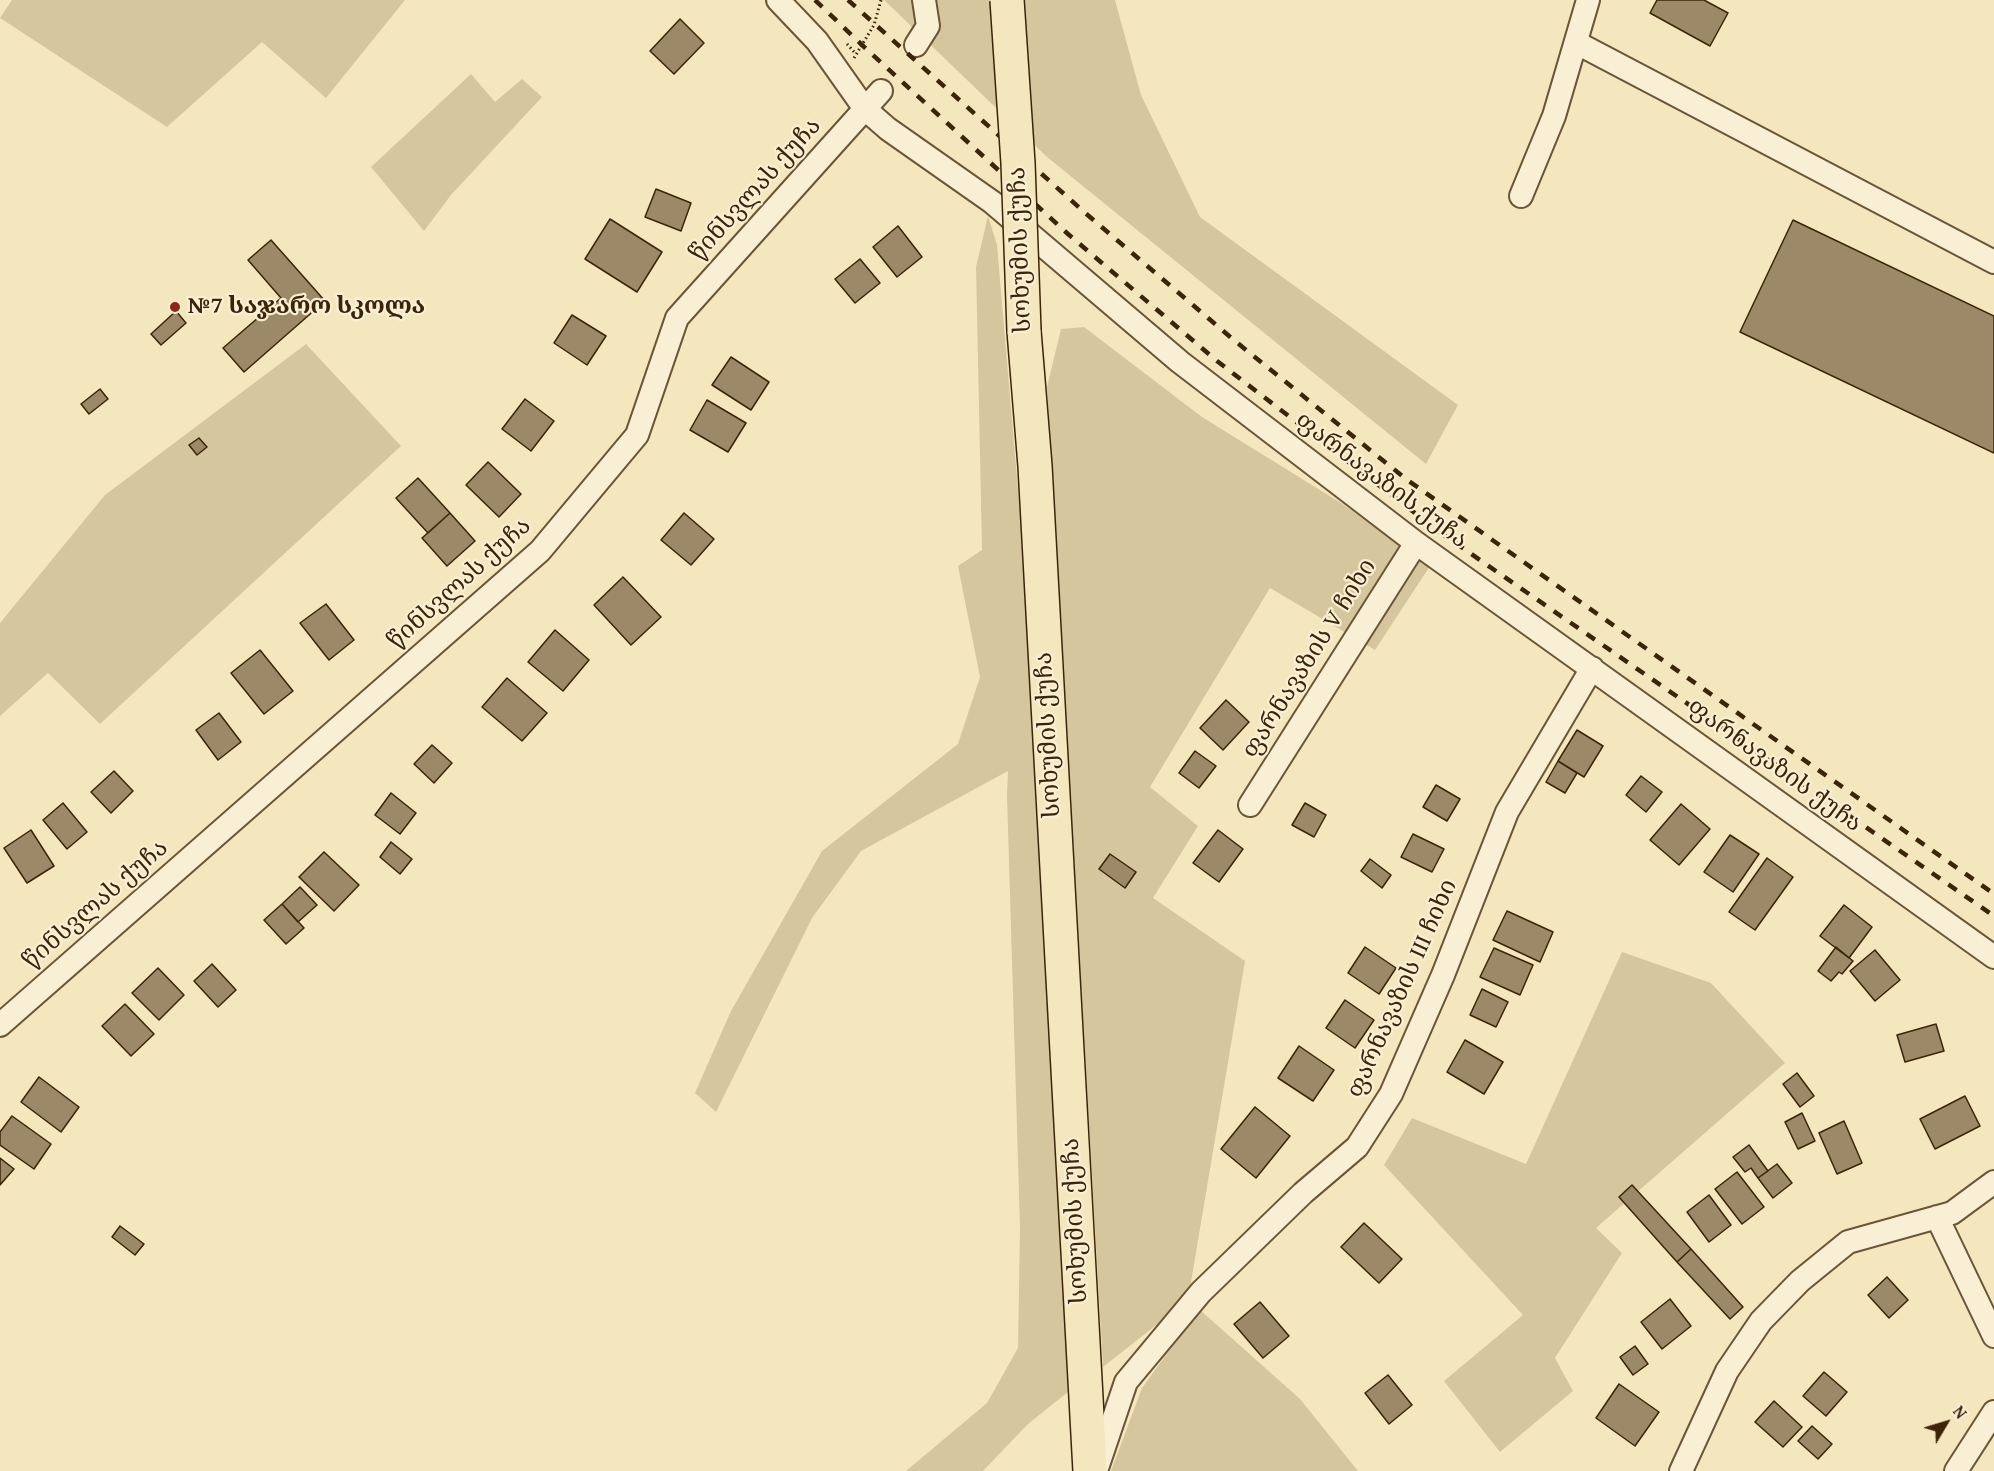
<!DOCTYPE html>
<meta charset="utf-8">
<style>
body{margin:0}
#map{position:relative;width:1994px;height:1471px;overflow:hidden;background:#f5e7bd;font-family:"Gentium Book Plus",serif}
canvas{display:block}
.north{position:absolute;left:1916px;top:1393px;width:60px;height:60px;-webkit-text-stroke:4px #f8efd4;paint-order:stroke;rotate:52deg;font-size:16px;font-weight:700;line-height:24px;text-align:center;color:#3c2409}
.north::after{content:'';display:block;margin:auto;width:21px;height:27px;background:#3c2409;clip-path:polygon(50% 0,100% 100%,50% 72%,0 100%)}
</style>
<div id="map">
<canvas width="1994" height="1471"></canvas>
<div class="north">N</div>
</div>
<script>
const g = document.querySelector('canvas').getContext('2d');
g.lineJoin = 'round';
function fillPath(path, color) { g.fillStyle = color; g.fill(path, 'evenodd'); }
const poly = rows => new Path2D(rows.map(r => 'M' + r).join(''));
function trace(path, color, width, dash) { g.strokeStyle = color; g.lineWidth = width; g.lineCap = dash ? 'butt' : 'round'; g.setLineDash(dash || []); g.stroke(path); }
function write(font, color, halo, rows, align = 'center') {
  g.font = font + ' "Gentium Book Plus","Noto Serif Georgian",serif'; g.lineWidth = 4.5; g.setLineDash([]); g.textBaseline = 'middle'; g.strokeStyle = halo; g.fillStyle = color; for (const [text, x, y, turn = 0] of rows) {
    g.save(); g.translate(x, y); g.rotate((+turn || 0) * Math.PI / 180); g.textAlign = isNaN(turn) ? turn : align; if (halo) g.strokeText(text, 0, 0); g.fillText(text, 0, 0); g.restore();
  }
}
fillPath(poly([
 [12,0,405,0,326,98,262,42,167,127,0,18],
 [884,0,1115,0,1141,95,1200,217,1458,405,1426,464,1047,157],
 [471,74,495,102,522,79,542,97,451,195,424,231,371,167],
 [988,216,997,245,1037,711,1073,1388,1028,1424,983,1471,906,1471,987,1403,1018,1348,1020,1228,1007,796,1008,771,861,851,812,918,716,1112,695,1093,731,1011,822,851,958,744,980,677,958,566,982,550,976,267],
 [1084,327,1202,417,1341,503,1430,566,1375,650,1270,588,1150,787,1198,826,1153,898,1245,961,1188,1300,1103,1367,1047,387,1061,329],
 [306,344,401,446,100,724,48,673,0,716,0,623,105,495],
 [1622,952,1711,983,1785,1063,1596,1228,1622,1253,1555,1358,1573,1391,1500,1452,1444,1381,1523,1315,1384,1165,1412,1118,1526,1164],
 [1199,1309,1300,1399,1358,1471,1111,1471,1142,1388]
]), '#d6c69e');
const building = poly([
 [1657,0,1704,0,1728,13,1710,46,1650,13,1657,0],
 [680,19,704,43,674,74,650,51,680,19],
 [656,189,691,203,681,231,645,217,656,189],
 [610,219,662,252,637,292,585,259,610,219],
 [1793,220,1994,316,1994,453,1740,332,1793,220],
 [898,226,922,257,897,277,873,247,898,226],
 [271,240,325,301,244,372,223,348,281,298,248,260,271,240],
 [860,259,880,283,855,303,835,279,860,259],
 [176,311,186,323,161,345,151,334,176,311],
 [572,315,606,336,587,365,554,343,572,315],
 [731,357,769,382,751,410,712,385,731,357],
 [100,389,108,399,89,414,81,404,100,389],
 [525,399,554,421,531,451,502,429,525,399],
 [707,400,746,423,728,452,690,430,707,400],
 [199,438,207,447,197,455,189,445,199,438],
 [488,462,521,494,499,517,466,485,488,462],
 [418,478,450,513,428,533,396,498,418,478],
 [450,513,475,541,447,566,422,538,450,513],
 [684,513,714,539,691,565,661,540,684,513],
 [623,577,661,617,631,645,594,605,623,577],
 [326,604,354,640,329,660,300,623,326,604],
 [555,630,589,660,563,691,528,662,555,630],
 [260,650,293,691,264,714,231,673,260,650],
 [507,678,547,713,522,741,482,707,507,678],
 [1226,700,1249,722,1223,750,1200,728,1226,700],
 [219,713,241,742,218,760,196,730,219,713],
 [1577,730,1603,746,1584,777,1558,761,1577,730],
 [432,745,452,763,434,783,414,764,432,745],
 [1195,751,1216,766,1199,788,1179,773,1195,751],
 [1558,761,1577,773,1565,793,1546,782,1558,761],
 [114,771,133,791,111,813,91,792,114,771],
 [1641,776,1662,792,1646,812,1626,795,1641,776],
 [1436,785,1460,799,1447,821,1423,807,1436,785],
 [391,793,416,813,400,834,375,815,391,793],
 [63,803,87,832,67,849,43,820,63,803],
 [1305,803,1326,815,1314,837,1292,825,1305,803],
 [1681,804,1710,829,1679,865,1650,840,1681,804],
 [31,830,54,866,27,883,4,848,31,830],
 [1218,830,1243,849,1219,882,1193,863,1218,830],
 [1413,834,1444,849,1432,872,1401,857,1413,834],
 [1730,835,1759,854,1733,892,1704,872,1730,835],
 [391,842,412,859,400,874,380,857,391,842],
 [324,852,359,885,334,911,299,877,324,852],
 [1110,854,1136,872,1125,888,1099,869,1110,854],
 [1767,858,1793,877,1755,930,1729,912,1767,858],
 [1370,859,1391,875,1382,888,1361,871,1370,859],
 [300,887,317,905,298,922,282,904,300,887],
 [282,904,304,928,286,944,264,920,282,904],
 [1844,905,1872,927,1849,958,1820,936,1844,905],
 [1507,911,1553,932,1540,962,1493,940,1507,911],
 [1365,947,1396,968,1379,994,1348,973,1365,947],
 [1836,947,1853,961,1842,974,1839,972,1831,981,1818,971,1836,947],
 [1494,948,1533,965,1520,995,1480,977,1494,948],
 [1875,950,1900,980,1875,1001,1850,971,1875,950],
 [212,964,236,990,218,1007,194,981,212,964],
 [158,968,184,995,159,1020,132,993,158,968],
 [1482,989,1508,1002,1496,1027,1470,1015,1482,989],
 [1345,1000,1374,1020,1355,1048,1326,1028,1345,1000],
 [125,1004,154,1034,131,1056,102,1026,125,1004],
 [1936,1024,1944,1051,1905,1062,1897,1035,1936,1024],
 [1465,1040,1503,1062,1484,1094,1447,1072,1465,1040],
 [1299,1046,1334,1070,1313,1101,1278,1078,1299,1046],
 [1797,1073,1814,1096,1800,1107,1783,1084,1797,1073],
 [39,1077,79,1107,61,1132,21,1102,39,1077],
 [1965,1096,1980,1126,1935,1149,1920,1119,1965,1096],
 [1255,1107,1290,1136,1256,1178,1221,1149,1255,1107],
 [1802,1113,1815,1141,1798,1149,1785,1122,1802,1113],
 [12,1116,51,1144,34,1169,0,1145,0,1132,12,1116],
 [1844,1121,1862,1163,1837,1174,1819,1133,1844,1121],
 [1749,1145,1768,1171,1758,1178,1751,1168,1745,1172,1733,1157,1749,1145],
 [0,1158,14,1169,0,1185,0,1158],
 [1777,1164,1792,1183,1773,1198,1758,1178,1777,1164],
 [1737,1172,1764,1207,1742,1224,1715,1189,1737,1172],
 [1632,1185,1691,1249,1677,1262,1619,1197,1632,1185],
 [1709,1195,1731,1225,1709,1242,1687,1212,1709,1195],
 [1364,1223,1402,1259,1379,1283,1341,1247,1364,1223],
 [120,1226,144,1244,135,1255,112,1237,120,1226],
 [1691,1249,1743,1307,1730,1319,1677,1262,1691,1249],
 [1887,1277,1908,1300,1889,1318,1868,1295,1887,1277],
 [1670,1299,1691,1326,1662,1349,1641,1322,1670,1299],
 [1260,1302,1289,1336,1263,1358,1234,1324,1260,1302],
 [1635,1346,1648,1364,1633,1375,1620,1357,1635,1346],
 [1824,1372,1847,1392,1826,1416,1803,1396,1824,1372],
 [1388,1375,1412,1405,1389,1424,1365,1393,1388,1375],
 [1619,1384,1659,1412,1635,1446,1596,1418,1619,1384],
 [1774,1401,1802,1427,1783,1447,1755,1422,1774,1401],
 [1812,1426,1832,1444,1818,1459,1798,1441,1812,1426]
]);
fillPath(building, '#9c8967');
trace(building, '#3c2409', 1.5);
const minor = poly([
 [778,0,817,41,865,109,888,129,992,202,1180,362,1416,543,1994,957],
 [1577,43,1994,262],
 [916,45,928,26,924,0],
 [1521,196,1554,116,1588,0],
 [1250,805,1416,543],
 [0,1025,540,551,637,435,677,318,881,91],
 [1937,1217,1994,1336],
 [1096,1471,1126,1382,1201,1292,1303,1193,1357,1147,1391,1094,1443,975,1507,812,1592,668],
 [1681,1471,1727,1371,1761,1321,1800,1281,1848,1242,1952,1213,1994,1182],
 [1956,1471,1994,1412]
]);
const highway = poly([
 [1024,331,1035,466,1090,1471]
]);
trace(minor, '#6a5536', 26);
trace(highway, '#3c2409', 36);
trace(poly([
 [847,44,856,54],
 [854,58,874,25,881,0]
]), '#3c2409', 3, [1.5, 3]);
trace(minor, '#f8efd4', 22);
trace(highway, '#f5e7bd', 33);
trace(poly([
 [815,0,862,45,1068,234,1217,361,1441,533,1994,916],
 [848,0,1083,211,1235,341,1406,479,1994,894]
]), '#3c2409', 4.5, [10, 10]);
const highwayBridge = poly([
 [1007,0,1018,163,1024,331]
]);
trace(highwayBridge, '#3c2409', 36, []);
trace(highwayBridge, '#f5e7bd', 33);
for (const [x, y, r, color] of [
 [175,307,6,"#8f2418"]
]) { const dot = new Path2D(); dot.arc(x, y, r, 0, 2 * Math.PI); g.fillStyle = color; g.fill(dot); trace(dot, '#f8efd4', 2); }
write('24px', '#3c2409', '#f8efd4', [
 ["წინსვლას ქუჩა",756,190,-48],
 ["სოხუმის ქუჩა",1021,250,-92],
 ["ფარნავაზის ქუჩა",1381,481,37],
 ["წინსვლას ქუჩა",460,584,-42],
 ["ფარნავაზის V ჩიხი",1310,659,-58],
 ["სოხუმის ქუჩა",1049,735,-93],
 ["ფარნავაზის ქუჩა",1774,766,36],
 ["წინსვლას ქუჩა",96,905,-41],
 ["ფარნავაზის III ჩიხი",1403,989,-66],
 ["სოხუმის ქუჩა",1076,1221,-93]
]);
write('bold 24px', '#3c2409', '#f8efd4', [
 ["№7 საჯარო სკოლა",187,307]
], 'left');
</script>
